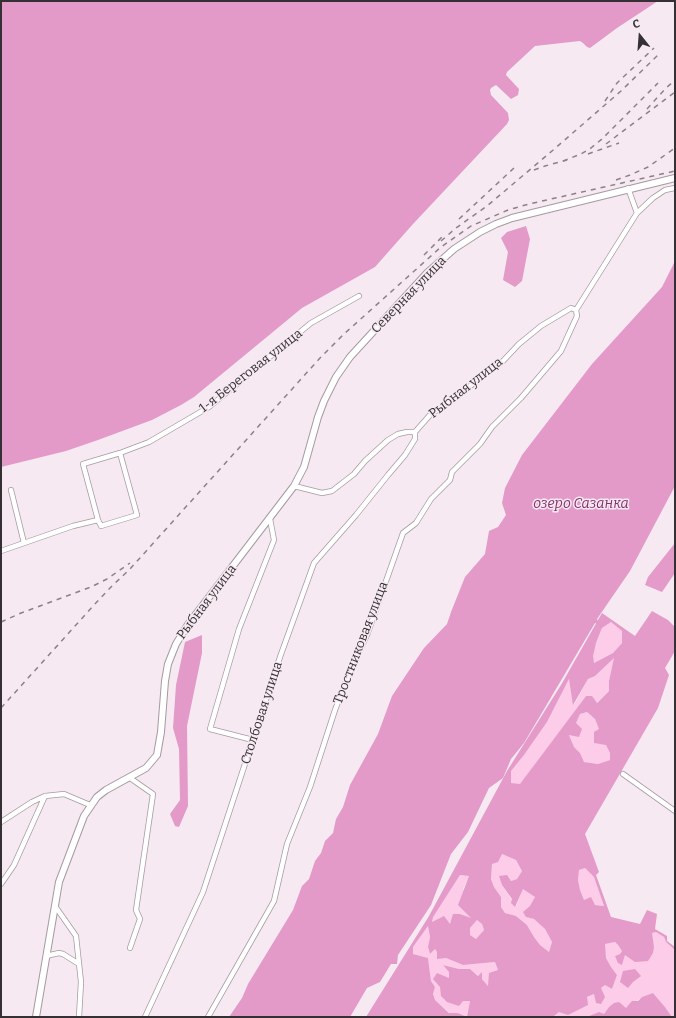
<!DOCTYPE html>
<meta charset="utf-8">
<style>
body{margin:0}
#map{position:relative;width:676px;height:1018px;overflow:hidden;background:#f6e9f1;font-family:Bitter,serif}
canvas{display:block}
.frame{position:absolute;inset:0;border:2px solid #353033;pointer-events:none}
.north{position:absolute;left:620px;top:16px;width:40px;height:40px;-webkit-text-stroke:3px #f6e9f1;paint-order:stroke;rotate:343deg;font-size:11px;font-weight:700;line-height:16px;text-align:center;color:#353033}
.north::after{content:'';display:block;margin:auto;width:14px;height:18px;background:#353033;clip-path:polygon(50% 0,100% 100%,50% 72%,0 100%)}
</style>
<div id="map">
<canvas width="676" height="1018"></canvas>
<div class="frame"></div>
<div class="north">С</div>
</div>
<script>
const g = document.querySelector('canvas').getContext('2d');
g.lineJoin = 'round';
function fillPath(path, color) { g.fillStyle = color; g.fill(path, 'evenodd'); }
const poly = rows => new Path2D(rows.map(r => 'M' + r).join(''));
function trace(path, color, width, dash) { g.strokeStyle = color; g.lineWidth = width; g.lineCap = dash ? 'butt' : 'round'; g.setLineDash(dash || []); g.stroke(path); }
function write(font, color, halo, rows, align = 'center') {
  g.font = font + ' Bitter,serif'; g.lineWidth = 3; g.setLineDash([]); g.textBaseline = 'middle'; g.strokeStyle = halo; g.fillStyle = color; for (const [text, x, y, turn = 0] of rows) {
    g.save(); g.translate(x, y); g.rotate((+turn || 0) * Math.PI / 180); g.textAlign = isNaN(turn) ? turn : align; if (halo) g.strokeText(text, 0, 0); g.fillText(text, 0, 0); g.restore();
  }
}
fillPath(poly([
 [611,622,622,631,622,643,613,653,594,663,592,657,596,643,602,628],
 [615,657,609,681,609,691,596,703,586,696,520,785,511,783,511,771,524,755,547,722,569,679,574,705,588,679,595,676],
 [587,712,595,719,606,745,610,753,610,760,598,764,584,762,580,753,574,747,569,734,580,714],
 [502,854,516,860,522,871,517,879,511,881,500,876,502,885,516,907,523,888,535,897,526,917,534,919,545,929,552,942,549,952,540,945,534,937,527,925,516,916,505,913,501,907,501,897,494,887,491,879,492,864],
 [585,868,594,877,604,906,595,905,584,900,580,890,578,880,579,870],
 [460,875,469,876,463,889,472,919,460,914,450,924,432,923,432,917],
 [477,920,482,924,484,930,476,939,470,935,470,928],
 [428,926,430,937,428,947,430,954,435,949,446,958,463,965,495,962,498,970,488,986,482,979,482,972,479,976,470,969,459,969,443,965,450,972,449,979,437,973,463,1001,470,1001,467,1017,458,1013,450,1013,435,1000,433,994,435,987,431,981,428,958,413,954,413,947],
 [656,932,664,937,666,942,675,950,675,1017,672,1017,665,1007,653,993,642,997,626,1008,609,1007,604,1014,587,1017,580,1016,578,1017,555,1017,554,1016,559,1012,594,994,605,985,612,989,617,975,611,967,606,958,604,944,615,942,618,945,622,951,620,954,615,956,622,965,625,955,654,947,651,933]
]), '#fccce9');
fillPath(poly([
 [675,543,675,573,662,592,645,585,648,577],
 [652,611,668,620,675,627,675,651,665,668,669,675,658,708,585,834,599,872,596,875,611,917,640,924,647,910,657,914,655,929,667,936,667,941,675,947,675,950,666,942,664,937,656,932,652,933,654,947,653,953,648,961,635,962,625,955,622,965,618,963,615,956,620,954,622,951,618,945,615,942,605,944,606,958,611,967,617,975,612,989,605,985,601,988,605,997,601,1004,596,1003,594,994,587,997,588,1005,568,1015,559,1012,554,1016,555,1017,366,1017,429,916,507,771,561,685,602,613,635,636],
 [611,622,622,631,622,643,613,653,594,663,593,656,596,643,602,628],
 [614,658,609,681,609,691,597,703,592,696,586,696,520,784,511,783,511,771,524,755,547,722,569,679,573,705,588,679,595,676],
 [587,712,595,719,599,729,594,732,594,743,606,745,610,753,610,760,598,764,584,762,580,753,574,747,569,735,579,737,582,729,576,723,580,714],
 [502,854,516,860,522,871,517,879,511,881,507,875,499,876,502,885,512,899,511,903,515,907,523,889,535,897,530,906,523,912,526,917,534,919,545,929,552,942,549,952,540,945,534,937,527,925,516,916,505,913,501,907,501,897,494,887,491,879,492,864,498,862],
 [585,868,594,877,604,906,595,905,591,897,584,900,580,890,578,880,579,870],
 [460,875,469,876,458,905,471,918,460,914,453,914,450,924,444,916,432,922,433,917],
 [477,920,482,924,484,930,476,939,470,935,470,928],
 [428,926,430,937,428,947,430,954,435,949,437,952,437,959,446,958,463,965,495,962,498,970,489,973,488,986,482,979,482,972,478,976,470,969,459,969,443,965,449,972,449,978,437,973,433,979,440,987,441,996,447,1002,459,1006,463,1001,470,1001,467,1017,458,1013,449,1013,435,1000,433,994,435,987,431,981,428,958,413,954,413,947],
 [635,969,641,976,633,982,628,988,620,982,623,971],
 [653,993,665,1007,672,1017,587,1017,599,1012,604,1014,609,1007,614,1003,619,1002,626,1008,632,1001,638,1001,642,997]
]), '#e59bc9');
fillPath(poly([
 [1,1,658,1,617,28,590,48,587,47,583,43,580,41,535,46,507,72,506,75,519,89,518,95,511,99,496,85,491,88,490,90,491,95,508,113,509,120,507,124,413,224,375,267,302,308,194,397,181,405,152,420,98,440,66,451,1,467],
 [526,226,530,239,522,281,515,287,503,280,508,252,501,238,507,232],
 [675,261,675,486,630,571,597,619,600,625,595,623,524,743,511,759,503,778,489,788,468,832,451,854,431,905,398,955,397,964,391,964,380,982,367,988,350,1017,229,1017,242,998,248,984,293,910,302,886,309,879,315,861,321,853,325,841,333,833,336,819,343,807,350,785,378,734,392,696,424,648,447,624,451,612,465,577,485,554,489,531,498,527,506,515,502,503,505,488,522,455,592,364,662,287],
 [202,635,202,653,187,726,188,806,179,827,175,826,170,814,180,800,179,749,173,728,176,685,185,642]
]), '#e39ac8');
const minor = poly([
 [637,213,653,198,665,190,675,188],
 [294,486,322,493,332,491,354,474,365,461,388,440,398,434,407,432,415,432,430,415,445,405,503,361,519,344,541,326,571,308,576,310,637,213,628,188],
 [11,490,24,543],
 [98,520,83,464,120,453,149,442,209,407,311,323,359,296],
 [1,551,73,526,98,520,101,526,137,515,120,453],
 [253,740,210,729,239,629,274,540,270,519],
 [623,774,675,811],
 [130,778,153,794,136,910,140,919,130,948],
 [1,822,32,802,45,796,64,794,90,805],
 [1,884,14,865,45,796],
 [55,906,76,936,81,982,79,1017],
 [46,956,59,953,63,954,79,964],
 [145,1017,203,892,280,657,314,563,356,515,388,475,405,455,415,439,415,432],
 [208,1017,274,901,287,844,310,787,335,710,351,668,367,635,403,533,416,523,431,499,450,480,452,472,480,444,492,427,521,398,561,351,577,316,576,310]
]);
const tertiary = poly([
 [36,1017,59,882,84,816,97,797,106,790,146,768,157,755,161,732,165,681,168,664,176,644,187,626,294,486,304,467,318,417,324,401,336,377,350,357,427,273,454,249,480,232,496,224,512,218,675,178]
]);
trace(minor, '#a59aa0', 6);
trace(tertiary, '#a59aa0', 8);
trace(minor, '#fff', 4.5);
trace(tertiary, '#fff', 6);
trace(poly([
 [605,101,617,83,654,48],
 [647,109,665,89,675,80],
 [606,144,675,92],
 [588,154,619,143],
 [563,161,581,154,591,148,602,139,658,83],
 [534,170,545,166,567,160],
 [616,180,630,175,648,167,675,148],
 [459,219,514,168],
 [441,241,456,228,487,206,552,151,621,91,660,53],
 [424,255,444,235],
 [1,622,21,613,91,587,107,579,130,563],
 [1,708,94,605,111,587,130,569,320,358,344,334,441,247,471,226,508,210,529,204,675,171]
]), '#8b8288', 1.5, [5, 5]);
write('13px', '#353033', '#f6e9f1', [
 ["Северная улица",409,295,-46],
 ["1-я Береговая улица",251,371,-38],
 ["Рыбная улица",466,388,-38],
 ["Рыбная улица",207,602,-53],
 ["Тростниковая улица",361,643,-69],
 ["Столбовая улица",262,713,-72]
]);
write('italic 14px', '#86316c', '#f6e9f1', [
 ["озеро Сазанка",581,504]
]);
</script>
